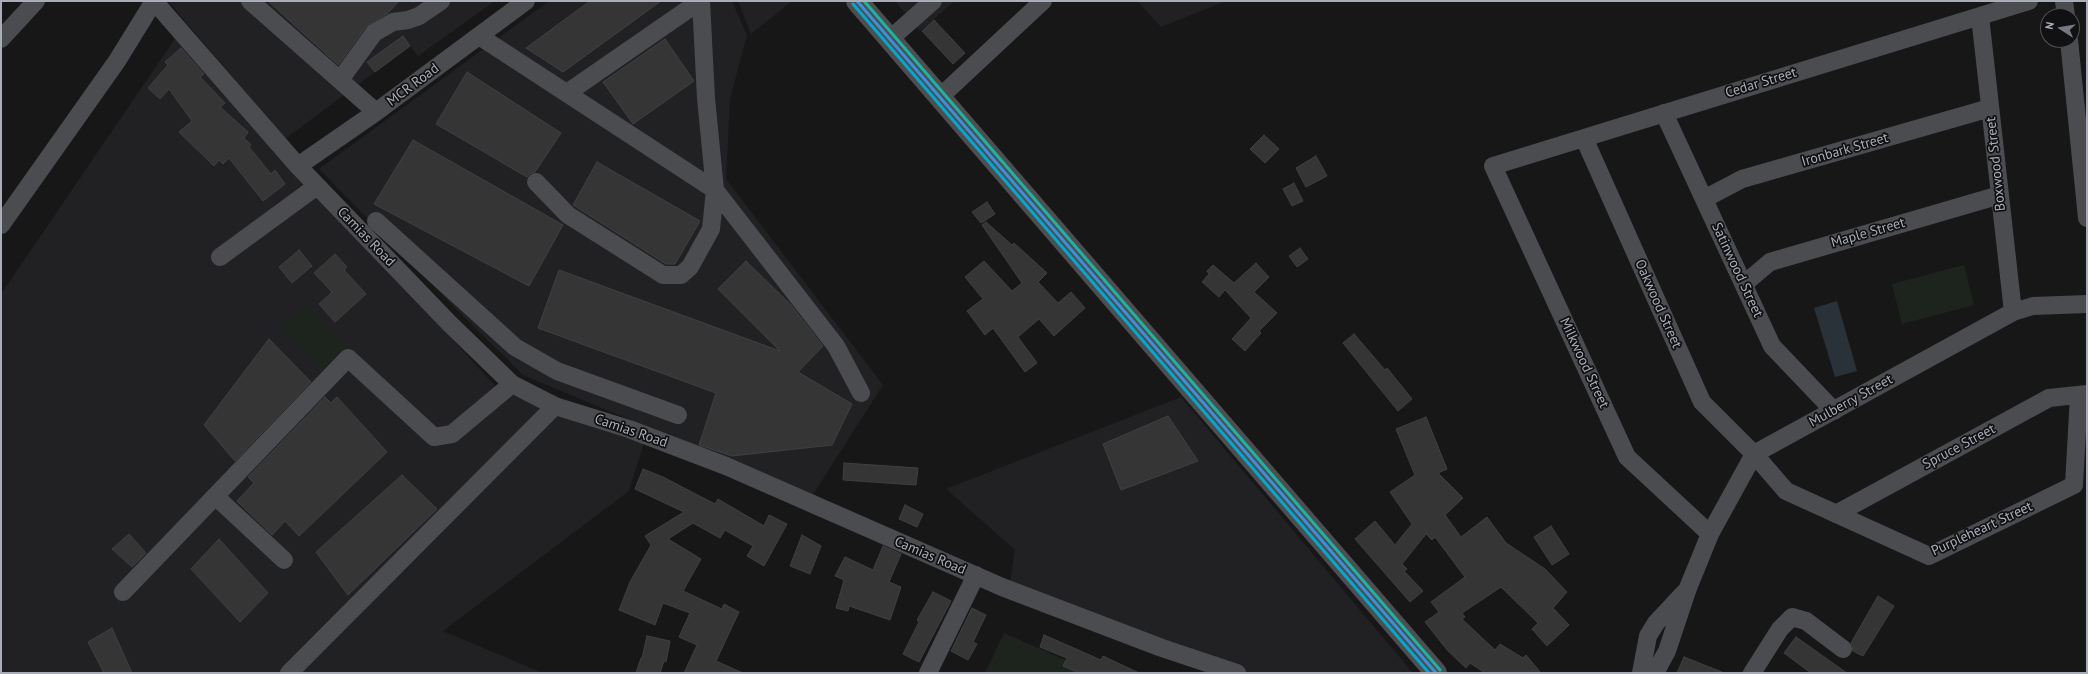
<!DOCTYPE html>
<style>
body{margin:0}
#map{position:relative;width:2088px;height:674px;overflow:hidden;background:#171717;font-family:"PT Sans",sans-serif}
canvas{display:block}
.frame{position:absolute;inset:0;border:2px solid #a8adb8;pointer-events:none}
.north{position:absolute;left:2040px;top:8px;width:40px;height:40px;box-sizing:border-box;background:#111113;border:1px solid #4d4f55;border-radius:50%;rotate:282deg;font-size:11px;font-weight:700;line-height:16px;text-align:center;color:#a8adb8}
.north::after{content:'';display:block;margin:auto;width:14px;height:18px;background:#757880;clip-path:polygon(50% 0,100% 100%,50% 72%,0 100%)}
</style>
<div id="map">
<canvas width="2088" height="674"></canvas>
<div class="frame"></div>
<div class="north">N</div>
</div>
<script>
const g = document.querySelector('canvas').getContext('2d');
g.lineJoin = 'round';
function fillPath(path, color) { g.fillStyle = color; g.fill(path, 'evenodd'); }
const poly = rows => new Path2D(rows.map(r => 'M' + r).join(''));
function trace(path, color, width, dash) { g.strokeStyle = color; g.lineWidth = width; g.lineCap = dash ? 'butt' : 'round'; g.setLineDash(dash || []); g.stroke(path); }
function write(font, color, halo, rows, align = 'center') {
  g.font = font + ' "PT Sans",sans-serif'; g.lineWidth = 3.5; g.setLineDash([]); g.textBaseline = 'middle'; g.strokeStyle = halo; g.fillStyle = color; for (const [text, x, y, turn = 0] of rows) {
    g.save(); g.translate(x, y); g.rotate((+turn || 0) * Math.PI / 180); g.textAlign = isNaN(turn) ? turn : align; if (halo) g.strokeText(text, 0, 0); g.fillText(text, 0, 0); g.restore();
  }
}
fillPath(poly([
 [168,1,495,1,418,56,410,46,285,139],
 [549,1,732,1,747,35,730,99,726,179,883,385,812,496,523,375,460,313,319,169],
 [738,1,792,1,751,34],
 [895,1,955,1,920,31],
 [1137,1,1226,1,1161,27],
 [176,37,496,387,569,419,644,443,629,491,443,631,543,673,1,673,1,294],
 [1181,397,1413,673,1249,673,1133,632,1010,583,1015,550,946,489]
]), '#212123');
fillPath(poly([
 [1964,265,1974,305,1902,324,1892,284],
 [305,305,346,349,323,371,281,328],
 [1004,633,1095,673,985,673]
]), '#1d241e');
fillPath(poly([
 [1837,301,1857,371,1835,377,1814,308]
]), '#2a3239');
const building = poly([
 [268,1,399,1,388,13,366,27,338,65,268,1],
 [590,1,661,1,563,72,526,48,590,1],
 [934,20,965,53,953,64,922,31,934,20],
 [403,36,410,46,375,72,367,62,403,36],
 [665,39,694,81,633,124,603,82,665,39],
 [181,48,204,74,200,77,225,103,220,107,248,132,244,138,251,145,249,147,271,174,275,170,285,184,263,201,229,158,223,164,219,160,214,166,179,132,192,121,169,89,160,99,148,88,168,65,165,62,181,48],
 [467,72,561,133,535,172,529,174,527,177,436,124,467,72],
 [1264,135,1279,149,1265,163,1250,149,1264,135],
 [413,140,563,225,529,286,374,204,413,140],
 [1316,156,1327,176,1306,187,1296,168,1316,156],
 [597,162,700,221,675,264,666,264,573,205,597,162],
 [1294,183,1303,201,1292,206,1283,189,1294,183],
 [987,202,995,214,981,223,972,212,987,202],
 [986,222,1012,245,1014,243,1047,273,1038,282,1058,303,1071,292,1085,308,1054,336,1039,319,1018,337,1037,363,1025,372,993,328,985,335,967,311,983,299,965,277,984,261,1012,291,1022,283,982,225,986,222],
 [1300,248,1308,259,1297,267,1289,256,1300,248],
 [299,250,312,266,292,283,279,267,299,250],
 [335,254,347,267,344,270,366,294,335,322,319,304,332,292,314,273,335,254],
 [746,261,791,305,823,346,798,372,852,404,832,445,732,456,699,445,716,393,538,328,559,270,780,351,718,289,746,261],
 [1256,263,1269,277,1254,292,1277,313,1259,331,1261,333,1245,351,1232,339,1251,318,1225,290,1219,297,1202,282,1209,274,1207,271,1213,265,1234,283,1256,263],
 [1354,334,1385,370,1387,368,1412,399,1398,411,1343,343,1354,334],
 [269,339,311,382,235,461,204,425,269,339],
 [325,397,331,403,337,397,387,452,299,536,285,521,272,535,237,501,254,483,248,477,325,397],
 [1168,416,1198,461,1121,490,1103,444,1168,416],
 [1426,417,1447,469,1438,473,1463,498,1445,515,1461,537,1487,517,1506,543,1545,569,1567,592,1553,608,1569,625,1547,646,1532,629,1538,623,1501,587,1462,613,1465,617,1462,619,1495,650,1500,644,1523,658,1526,655,1541,673,1485,673,1470,663,1466,668,1448,651,1425,622,1439,612,1431,602,1465,577,1435,537,1432,540,1426,534,1402,564,1407,569,1404,571,1423,591,1410,602,1355,539,1375,521,1395,545,1412,524,1390,492,1415,475,1396,429,1426,417],
 [844,463,918,468,916,485,843,480,844,463],
 [643,469,663,477,715,504,718,499,764,526,769,515,787,524,764,566,747,556,753,546,725,530,720,538,693,523,668,539,701,559,683,591,722,609,724,604,739,612,716,661,743,673,684,673,697,645,679,637,690,613,663,603,655,625,619,610,630,582,651,545,645,536,684,512,635,489,643,469],
 [402,475,437,509,348,595,316,552,402,475],
 [905,505,923,514,917,527,899,519,905,505],
 [1551,526,1569,554,1552,565,1534,537,1551,526],
 [129,534,146,553,132,567,112,549,129,534],
 [802,535,821,546,810,574,790,566,802,535],
 [219,539,268,593,240,622,191,569,219,539],
 [883,546,901,554,889,582,901,587,890,620,849,606,848,611,836,608,844,580,835,576,845,557,873,570,883,546],
 [933,592,951,601,919,662,903,654,919,622,917,620,933,592],
 [1878,596,1894,606,1863,656,1853,651,1851,643,1878,596],
 [972,608,986,615,973,642,977,644,968,660,951,651,972,608],
 [112,628,132,673,104,673,88,642,112,628],
 [1044,635,1101,660,1103,656,1139,673,1079,673,1063,666,1067,658,1040,647,1044,635],
 [647,636,670,641,666,662,664,661,660,673,636,673,641,658,642,658,647,636],
 [1796,637,1847,673,1811,673,1784,653,1796,637],
 [1684,657,1722,672,1722,673,1677,673,1684,657]
]);
fillPath(building, '#353536');
trace(building, '#3f4043', 1);
trace(poly([
 [154,1,298,166,450,324,512,384,555,406,629,429,726,466,1002,587,1162,648,1237,673],
 [250,1,376,112],
 [2064,1,2066,16],
 [1980,16,2013,312],
 [479,36,715,190,836,346,861,393],
 [1,39,36,1],
 [890,39,933,1],
 [2069,40,2087,218],
 [340,80,374,33,393,22,408,20,419,16,441,1],
 [567,93,700,1],
 [940,97,1043,1],
 [1664,113,1772,346,1834,411],
 [1584,138,1702,402,1754,454,1786,491,1929,556,2074,485,2079,395],
 [298,166,376,112,526,1],
 [536,182,568,215,663,275,681,275,690,267,711,229,715,190,706,98,701,1],
 [1704,199,1742,179,1990,108],
 [376,221,515,347,557,371,678,415],
 [1,225,117,61,154,1],
 [220,257,317,186],
 [1744,284,1770,262,2000,195],
 [215,496,284,560],
 [1836,514,2049,398,2087,394],
 [1710,534,1627,457,1493,166,2029,1],
 [123,592,348,358,434,437,452,434,512,384],
 [289,673,555,406],
 [928,673,976,575],
 [1641,673,1648,636,1656,623,1685,592],
 [1655,673,1667,651,1688,588,1710,534,1754,454,2013,312,2033,306,2087,304],
 [1752,673,1780,629,1792,617,1806,621,1843,649]
]), '#4b4c50', 18);
trace(poly([
 [857,1,1436,673]
]), '#4e4e51', 22);
trace(poly([
 [857,1,1436,673]
]), '#3a90db', 3);
trace(poly([
 [853,4,1429,673]
]), '#00a9ce', 3);
trace(poly([
 [864,1,1440,670]
]), '#1ab4a2', 3);
write('14px', '#a8adb8', '#111113', [
 ["Cedar Street",1761,83,-17],
 ["MCR Road",413,85,-37],
 ["Ironbark Street",1845,150,-16],
 ["Boxwood Street",1996,164,-96],
 ["Maple Street",1868,233,-16],
 ["Camias Road",366,237,46],
 ["Satinwood Street",1737,270,65],
 ["Oakwood Street",1658,304,66],
 ["Milkwood Street",1584,363,65],
 ["Mulberry Street",1851,401,-29],
 ["Camias Road",631,431,19],
 ["Spruce Street",1959,447,-28],
 ["Purpleheart Street",1982,529,-25],
 ["Camias Road",930,556,23]
]);
</script>
